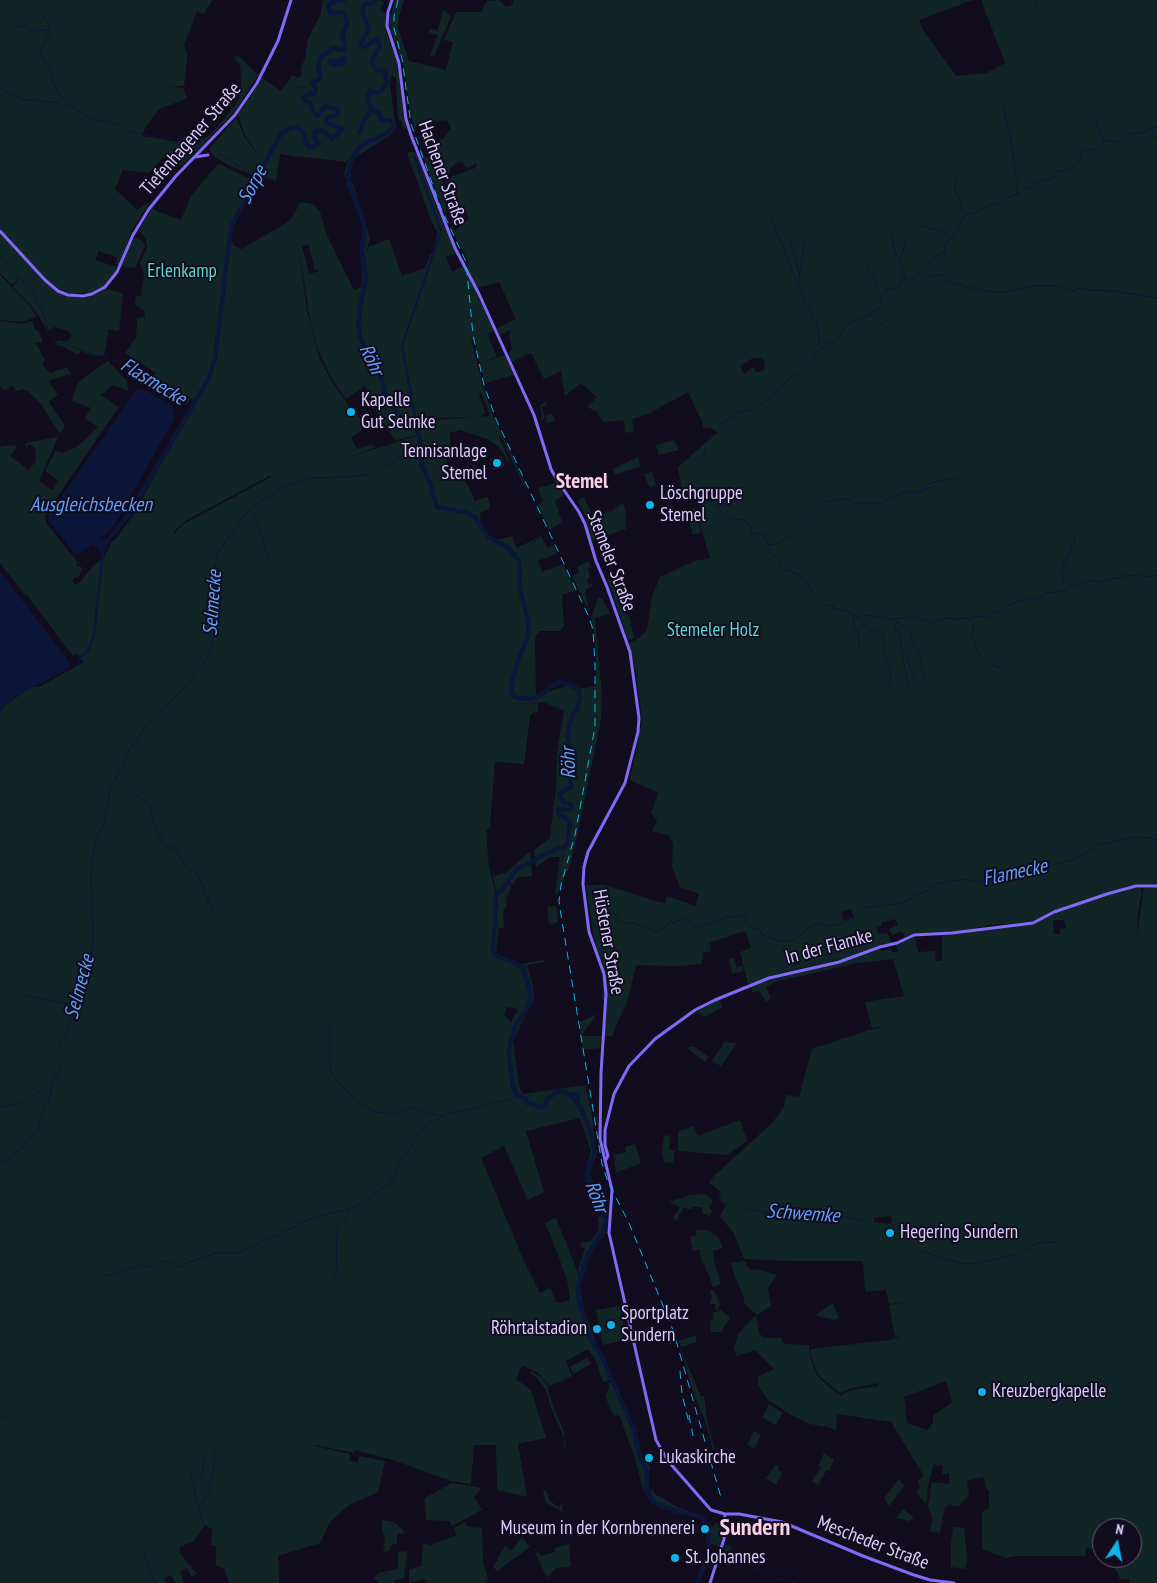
<!DOCTYPE html>
<meta charset="utf-8">
<style>
body{margin:0}
#map{position:relative;width:1157px;height:1583px;overflow:hidden;background:#120d1e;font-family:"PT Sans Narrow",sans-serif}
canvas{display:block}
.north{position:absolute;left:1092px;top:1518px;width:50px;height:50px;box-sizing:border-box;background:#120d1e;border:1px solid #625a77;border-radius:50%;rotate:11deg;font-size:14px;font-weight:700;line-height:20px;text-align:center;color:#d9cdfc}
.north::after{content:'';display:block;margin:auto;width:18px;height:22px;background:#0eb4e7;clip-path:polygon(50% 0,100% 100%,50% 72%,0 100%)}
</style>
<div id="map">
<canvas width="1157" height="1583"></canvas>
<div class="north">N</div>
</div>
<script>
const g = document.querySelector('canvas').getContext('2d');
g.lineJoin = 'round';
function fillPath(path, color) { g.fillStyle = color; g.fill(path, 'evenodd'); }
const poly = rows => new Path2D(rows.map(r => 'M' + r).join(''));
function trace(path, color, width, dash) { g.strokeStyle = color; g.lineWidth = width; g.lineCap = dash ? 'butt' : 'round'; g.setLineDash(dash || []); g.stroke(path); }
function write(font, color, halo, rows, align = 'center') {
  g.font = font + ' "PT Sans Narrow",sans-serif'; g.lineWidth = 4; g.setLineDash([]); g.textBaseline = 'middle'; g.strokeStyle = halo; g.fillStyle = color; for (const [text, x, y, turn = 0] of rows) {
    g.save(); g.translate(x, y); g.rotate((+turn || 0) * Math.PI / 180); g.textAlign = isNaN(turn) ? turn : align; if (halo) g.strokeText(text, 0, 0); g.fillText(text, 0, 0); g.restore();
  }
}
fillPath(poly([
 [0,0,212,0,204,14,197,11,184,45,187,54,187,62,184,86,169,86,183,88,187,98,158,110,146,126,142,136,177,142,183,141,184,136,201,139,207,137,212,133,235,105,239,98,242,75,239,64,234,58,238,55,258,75,235,111,187,161,179,167,164,157,149,173,123,170,115,189,137,210,151,201,133,228,119,264,116,264,117,257,98,251,95,260,117,267,114,274,104,286,92,293,71,294,55,287,47,281,0,229],
 [323,0,380,0,384,2,380,10,386,14,386,32,397,61,406,128,403,129,402,122,398,119,396,81,395,77,391,76,390,85,396,129,390,135,356,157,351,165,351,176,345,178,344,173,349,158,346,162,298,156,297,157,280,154,276,180,259,176,269,154,257,177,230,166,215,157,210,151,210,148,235,119,237,119,244,136,262,161,245,135,238,115,262,78,281,91,292,75,299,78,302,74,300,69,305,59,308,39,320,16],
 [395,0,404,0,399,16,398,28,409,61,446,70,453,42,444,40,456,12,482,12,486,1,499,0,506,7,512,5,514,0,973,0,919,20,923,30,956,76,986,73,1005,63,981,0,1157,0,1157,885,1142,885,1110,892,1032,922,989,925,966,931,1032,924,1054,914,1097,898,1140,887,1142,892,1138,912,1137,934,1144,888,1157,887,1157,1583,1130,1583,1130,1580,1120,1579,1110,1558,1132,1558,1132,1528,1102,1528,1102,1550,1086,1548,1086,1556,1016,1556,1006,1558,982,1549,982,1512,989,1508,989,1492,985,1487,984,1478,982,1477,967,1481,969,1495,959,1506,952,1506,951,1503,945,1507,940,1533,929,1531,933,1520,928,1507,932,1482,949,1484,949,1473,942,1474,943,1467,941,1464,938,1466,934,1464,928,1486,927,1502,925,1503,916,1492,921,1487,917,1482,924,1476,891,1422,837,1414,836,1430,828,1427,810,1424,793,1416,768,1400,758,1385,758,1377,774,1369,755,1350,737,1356,734,1349,738,1334,756,1315,759,1333,764,1338,781,1338,784,1344,809,1345,810,1357,818,1377,833,1390,842,1396,844,1393,856,1389,878,1386,879,1383,853,1388,840,1393,819,1376,811,1356,810,1349,890,1340,900,1337,895,1337,889,1305,907,1302,889,1304,886,1290,865,1292,863,1261,788,1261,744,1259,734,1234,720,1216,726,1205,719,1199,721,1192,709,1183,713,1177,772,1123,784,1107,786,1095,799,1097,812,1049,869,1030,880,1028,879,1027,872,1028,865,1002,904,996,893,959,857,963,775,982,766,987,771,998,766,1002,759,990,753,993,751,987,776,976,848,961,880,949,881,951,890,949,893,952,898,952,896,945,914,936,918,952,935,951,936,961,942,961,942,935,954,931,914,934,905,937,903,933,900,932,892,935,889,929,898,925,895,919,881,923,881,926,877,927,879,934,887,933,892,943,881,945,846,958,781,973,748,984,740,952,751,948,746,932,741,932,709,943,711,951,702,953,702,964,679,966,636,965,628,999,612,1036,604,1036,607,1003,602,999,603,984,606,981,602,963,595,944,586,885,605,885,665,904,667,896,695,906,699,894,680,887,672,867,673,843,668,835,652,831,657,821,651,812,659,793,630,780,642,721,636,673,629,643,638,639,647,630,652,597,660,577,695,561,710,558,697,514,704,516,704,512,698,502,682,491,678,467,718,432,710,428,703,428,703,424,688,392,648,414,632,419,634,431,625,433,624,420,604,422,597,414,598,412,589,408,588,406,597,397,581,383,565,396,561,371,544,379,531,353,512,362,509,353,512,349,509,336,511,330,500,335,497,328,516,319,499,282,477,288,468,269,467,259,450,227,452,226,455,231,469,219,464,205,451,215,449,213,445,179,475,168,477,165,476,164,466,168,462,162,454,164,454,166,450,168,449,174,443,179,447,219,419,146,426,158,437,152,435,144,444,138,451,128,447,120,416,124,416,136,410,110,402,55,400,55,391,31,390,20],
 [753,358,760,358,765,361,764,371,756,372,754,367,744,374,740,366],
 [851,909,854,918,843,920,842,913,843,911],
 [1053,920,1064,920,1066,928,1060,929,1060,934,1054,934],
 [891,1216,892,1222,889,1224,874,1222,874,1218],
 [946,1381,952,1402,933,1416,933,1422,928,1430,907,1423,904,1397],
 [443,9,451,17,434,56,430,55,438,35,429,33,430,29,438,30],
 [412,151,417,154,435,204,457,253,446,257,452,272,463,266,494,330,487,334,497,357,479,363,475,339,471,340,483,386,493,415,527,487,525,488,503,440,498,434,511,465,499,447,487,439,460,430,450,433,451,451,446,452,447,469,460,471,472,494,474,501,488,497,490,508,480,513,481,523,489,535,497,540,512,536,517,548,541,536,547,548,554,546,557,553,538,561,542,572,563,564,576,590,562,595,564,626,560,631,540,631,535,637,536,695,571,685,579,689,596,686,596,650,591,616,593,617,592,616,598,598,602,598,610,614,595,618,601,685,602,705,600,724,576,840,570,864,558,893,555,893,560,857,550,857,536,867,534,850,550,838,556,787,557,752,564,711,543,702,508,704,538,703,538,712,533,713,530,716,524,764,495,762,490,827,486,830,489,868,496,896,509,884,511,886,508,895,506,896,507,906,503,911,504,928,499,928,499,924,496,953,521,970,520,964,545,960,544,962,527,965,533,985,534,998,513,1041,519,1086,523,1094,585,1085,591,1111,597,1156,594,1160,590,1173,591,1180,602,1206,598,1208,587,1182,585,1173,591,1152,580,1118,526,1131,544,1192,528,1200,504,1146,481,1158,524,1261,540,1293,550,1288,557,1303,570,1300,567,1280,552,1239,545,1223,556,1218,578,1273,584,1310,596,1343,604,1356,612,1379,603,1382,595,1359,589,1350,586,1350,566,1361,572,1376,550,1386,537,1372,523,1366,521,1368,516,1379,531,1390,546,1438,518,1444,527,1497,497,1490,496,1445,474,1445,471,1484,451,1481,393,1460,354,1450,355,1453,314,1445,314,1446,350,1454,349,1461,358,1462,359,1456,385,1461,378,1492,349,1505,330,1522,320,1543,278,1556,279,1583,229,1583,225,1569,216,1565,216,1546,211,1545,212,1530,215,1531,205,1525,194,1541,179,1547,181,1555,197,1574,191,1577,187,1568,180,1571,184,1583,176,1583,171,1575,164,1578,166,1583,0,1583,0,714,5,706,32,686,39,687,84,662,77,653,73,656,27,595,25,595,0,563,0,447,14,445,17,447,10,456,29,470,36,461,35,448,29,444,26,448,25,443,58,437,39,481,52,490,58,480,45,471,56,450,62,453,77,447,98,427,85,418,91,408,72,401,74,393,78,383,86,376,108,361,127,381,128,391,113,385,101,395,118,407,121,404,45,515,45,519,47,524,78,563,76,565,78,567,80,566,82,568,82,570,78,578,75,577,73,581,74,584,78,584,93,566,104,557,112,541,115,540,132,517,209,378,216,358,226,261,215,358,208,378,194,401,191,398,187,405,147,382,156,373,125,353,136,338,137,318,145,317,144,310,136,306,135,303,136,296,141,296,144,275,140,262,147,248,146,239,139,230,152,208,156,211,181,220,191,196,216,166,220,164,254,181,229,235,226,235,229,235,234,246,242,249,286,223,291,219,301,202,313,204,320,212,326,233,354,290,361,287,362,275,360,253,362,230,362,224,346,182,352,181,370,238,366,254,369,247,389,239,402,276,425,268,421,280,430,254,432,254,438,232,435,228,430,217,407,153],
 [308,244,315,270,318,269,319,271,309,274,302,246],
 [299,246,310,321,317,348,331,377,346,399,365,386,378,414,395,440,419,435,343,459,377,447,371,444,357,449,351,437,361,431,365,423,351,409,332,382,319,357,307,312],
 [481,393,490,416,435,420,422,423,421,420,434,418,479,417,483,415,485,412,479,394],
 [271,475,271,477,182,525,172,536,176,529,187,520],
 [506,1007,518,1009,511,1022,504,1015],
 [0,232,44,281,63,295,77,298,84,298,95,295,106,288,123,294,119,331,109,329,104,356,93,356,81,351,78,355,63,346,58,346,55,342,60,340,62,342,68,341,72,335,67,330,54,327,48,331,34,309,13,287,19,277,12,285,0,273],
 [137,238,143,241,145,246,135,268,121,266,133,239],
 [0,275,30,306,37,317,22,322,0,320],
 [0,321,22,324,32,321,36,331,38,330,43,343,35,342,45,360,42,364,50,373,67,367,71,374,48,381,58,395,49,402,65,426,61,432,59,433,42,405,29,392,23,389,16,391,13,386,5,390,0,387],
 [505,355,514,375,485,383,480,363],
 [546,401,547,404,542,407,545,416,552,414,555,420,548,423,545,416,542,421,541,420,542,415,540,406],
 [674,440,679,450,659,455,656,445],
 [502,456,505,467,493,470,490,459],
 [638,457,641,466,615,475,613,469],
 [652,472,656,485,649,487,644,474],
 [556,483,564,495,555,501,562,522,549,530,538,505,543,502,538,488],
 [584,497,591,513,585,515,578,500],
 [623,503,625,509,626,529,591,541,586,519,611,512],
 [695,508,701,533,693,535,686,510],
 [588,561,592,567,588,568,590,577,587,580,589,585,592,584,593,586,585,590,588,606,587,607,572,576,579,573,577,567],
 [614,579,621,604,626,613,629,616,634,637,631,640,628,639,627,637,608,581],
 [530,851,532,876,518,877,512,885,509,882,497,894,493,876,506,873],
 [556,906,558,922,549,924,547,907],
 [734,958,736,967,742,966,744,971,732,974,729,959],
 [719,999,723,1007,705,1017,696,1012],
 [597,1014,581,1036,601,1036,600,1048,583,1050,581,1037,580,1022],
 [724,1042,737,1043,721,1066,712,1061],
 [693,1046,709,1057,705,1062,687,1048],
 [740,1120,747,1141,727,1155,678,1151,678,1132,693,1126,698,1136],
 [670,1135,669,1149,675,1150,673,1163,664,1162,662,1150,664,1136],
 [635,1144,641,1163,616,1173,614,1155,626,1152,625,1147],
 [706,1194,713,1201,709,1208,713,1211,709,1216,702,1213,702,1207,692,1207,692,1209,683,1208,676,1221,673,1218,680,1207,669,1202,690,1195],
 [598,1217,604,1217,606,1233,604,1233,602,1238,598,1238,587,1259,581,1281,578,1270,585,1248,581,1247,581,1243,591,1241,599,1230],
 [695,1229,709,1231,718,1237,723,1248,713,1251,714,1261,721,1284,713,1287,704,1263,702,1264,699,1249,693,1251,690,1237,697,1235],
 [744,1261,750,1270,755,1269,777,1275,768,1289,771,1306,757,1315,744,1303,744,1297,764,1290,744,1297,734,1275,731,1263],
 [714,1290,720,1304,718,1309,715,1311,715,1304,709,1304,712,1297,710,1291],
 [833,1303,839,1318,833,1320,815,1315],
 [620,1306,626,1340,603,1345,596,1310],
 [721,1310,730,1317,721,1332,711,1332,710,1320,714,1320,713,1313],
 [696,1335,696,1342,681,1347,679,1341],
 [680,1348,701,1396,704,1396,707,1420,715,1452,714,1453,705,1420,694,1394],
 [587,1358,591,1364,573,1374,570,1367],
 [531,1371,542,1378,548,1386,549,1395,564,1433,565,1448,564,1448,564,1437,551,1408,545,1388,536,1377,530,1374],
 [611,1382,638,1436,640,1451,650,1468,644,1492,634,1455,619,1415,614,1416,608,1405,606,1396,609,1388,608,1383],
 [769,1404,783,1413,776,1425,762,1417],
 [754,1431,761,1435,754,1449,747,1445],
 [824,1453,834,1460,829,1470,826,1471,818,1485,812,1481,821,1468,818,1466],
 [775,1465,779,1467,778,1470,782,1473,776,1485,766,1478],
 [899,1479,904,1486,889,1506,884,1498],
 [452,1483,481,1488,474,1497,482,1510,452,1526,449,1521,426,1520,425,1498],
 [651,1488,656,1495,665,1499,677,1507,689,1511,688,1516,672,1512,650,1503],
 [546,1490,550,1501,560,1508,561,1501,563,1512,546,1503,543,1491],
 [903,1509,914,1518,909,1521,896,1518],
 [702,1514,711,1526,714,1526,715,1523,723,1524,720,1547,710,1543,708,1556,708,1532],
 [381,1520,389,1521,397,1524,405,1533,397,1534,397,1543,391,1545,390,1550,385,1553,383,1547,385,1542],
 [465,1522,468,1527,482,1528,483,1561,488,1580,484,1583,428,1583,425,1581,425,1579,409,1583,409,1570,421,1566,423,1543,431,1545,457,1535,454,1528],
 [953,1527,964,1528,967,1560,965,1569,951,1567,951,1543],
 [522,1537,530,1547,497,1571,493,1567,505,1546,512,1550],
 [569,1544,571,1567,556,1568,547,1578,535,1552,538,1552,541,1556,555,1552,554,1548],
 [726,1544,732,1547,730,1552,734,1555,729,1566,727,1558,723,1556],
 [407,1551,404,1578,395,1580,395,1583,380,1583,374,1579,378,1573,398,1569,398,1552]
]), '#112527');
fillPath(poly([
 [347,55,347,64,335,67,326,64,329,59,331,60],
 [139,389,143,389,171,405,174,409,175,417,113,527,99,538,100,541,102,541,116,531,102,554,93,544,76,555,49,521,48,515,136,391],
 [0,572,65,656,70,665,12,700,5,706,0,714]
]), '#0c1638');
trace(poly([
 [27,0,48,22,50,28,50,32,40,51,41,55,49,69,54,85,61,97],
 [1035,0,1036,7],
 [14,25,25,27,32,31,43,30,49,31],
 [294,87,304,87,313,84],
 [0,89,21,99,60,103],
 [65,104,69,104,89,118,118,124,130,132,164,139,183,138],
 [1003,108,1010,133,1016,176],
 [1096,117,1097,126,1101,134],
 [1153,135,1153,128],
 [1102,136,1103,142],
 [1154,137,1157,139],
 [187,138,204,144],
 [212,147,219,154,248,172,253,173,261,171],
 [956,176,955,189,963,210],
 [1017,181,1018,193],
 [772,220,803,297,817,324,820,345],
 [919,225,942,232],
 [945,233,951,236],
 [891,235,895,251,901,265],
 [790,240,800,275],
 [0,257,32,290,42,312,48,329,57,344,66,344,94,355,109,355],
 [900,262,906,239],
 [867,266,879,288],
 [902,268,906,278],
 [926,274,924,276,927,278,941,274,945,279,968,288,982,288],
 [798,286,805,239],
 [982,291,1006,292,1033,286,1060,286,1073,291,1079,288,1091,290,1114,291,1157,298],
 [881,303,882,294,887,293,887,289,895,289,899,287,902,279,914,278,925,269,938,254,945,252,944,247,957,230,958,226,965,215,973,213,994,203,1001,204,1005,198,1018,194,1028,186,1031,188,1035,183,1054,178,1058,171,1068,170,1074,166,1076,162,1081,159,1080,154,1083,152,1096,149,1103,142,1110,140,1117,143,1128,133,1137,134,1157,127],
 [869,314,891,332],
 [113,358,138,377,192,406],
 [796,376,811,364,818,351,831,341,835,342,837,340,848,324,863,318,881,307],
 [778,391,794,374],
 [719,429,722,423,728,420,729,418,739,413,755,409,758,406,766,402,776,394],
 [706,441,706,439,715,434],
 [380,468,391,464,397,458,403,459,404,456,407,455,409,457,422,453],
 [684,476,689,474,701,461,707,446],
 [679,482,682,489,694,496],
 [650,488,679,481],
 [925,489,937,486],
 [698,495,701,499,708,498,715,504,719,510,728,518,741,520,743,519,746,521,751,527,752,533,756,535,758,532,764,534,769,550,772,555,780,558,779,563,782,569,799,574,805,583,810,586,811,590,814,594,821,596,822,601,827,606,833,605,833,608,853,613,855,617,868,615,893,619,914,617,932,623,943,618,956,619,983,616,986,618,999,611,1003,610,1007,606,1018,601,1030,598,1035,599,1042,597,1046,593,1062,591,1074,584,1084,584,1092,580,1100,582,1113,578,1120,578,1126,575,1132,576,1138,574,1147,577,1157,575],
 [827,502,840,499,850,500,855,503,880,503,906,491,917,493,922,491,930,483,958,478],
 [251,511,257,520,270,564],
 [551,531,565,521,576,516,596,515,612,510,634,492,643,490],
 [781,542,791,535,821,504],
 [768,544,773,545,778,543],
 [514,555,541,537],
 [1064,584,1062,574,1064,564,1070,553,1071,546,1073,545,1076,534],
 [854,615,853,623,858,633,859,645],
 [858,618,868,629,883,634,884,652],
 [889,618,899,623,912,634,912,641,914,643,915,648],
 [968,618,968,620,973,622,974,631,972,632],
 [896,623,895,629,900,637,902,650],
 [972,635,977,651,982,657,989,664,1003,669],
 [917,651,921,659,922,671,927,681],
 [902,653,908,687],
 [905,653,914,678,919,685],
 [885,655,891,670,889,690],
 [148,723,156,714,179,694,208,657,212,643,215,620,213,583,217,554,244,516,259,502,278,490,308,478,344,477,371,474],
 [116,779,150,806,154,823,164,845,177,850,183,863,199,876,214,916],
 [561,874,559,871,566,846],
 [569,885,570,886],
 [587,895,591,895,596,901,605,906,606,910,611,913,614,913,620,921,626,923,634,923,656,932,662,930,671,921,673,923,683,919,693,924,694,928,697,928,707,925,727,917,737,917,741,915,744,916,752,929,759,929,762,935,783,942,796,939,811,926,816,924,832,926,846,922,863,908,902,903,929,889,939,883,965,879,979,882,999,873,1012,870,1037,870,1075,859,1099,845,1134,837,1149,838,1157,840],
 [27,996,73,1005],
 [330,1027,330,1063],
 [59,1047,69,1029,69,1023,74,1014,74,1005,80,996,84,979,90,965,93,939,91,872,94,848,104,822,110,791,130,749,146,726],
 [330,1066,331,1073,341,1086,363,1105,375,1112,391,1114,412,1108,442,1116],
 [513,1098,517,1095],
 [28,1100,53,1082],
 [506,1100,512,1099],
 [492,1102,503,1101],
 [0,1107,20,1103],
 [429,1123,449,1113,470,1109,490,1103],
 [0,1164,21,1149,38,1130,44,1108,48,1104,53,1082,61,1065],
 [740,1208,790,1216,806,1217,826,1215,851,1218,864,1222,866,1220],
 [344,1220,349,1210],
 [916,1250,924,1252],
 [927,1253,960,1263,974,1264,1018,1254,1038,1243,1059,1242],
 [158,1264,165,1261,182,1268,184,1264,216,1253,239,1253,310,1219,351,1208,359,1205,380,1189,390,1184,403,1157,412,1146,412,1143,427,1125],
 [336,1274,337,1232,340,1225],
 [102,1276,116,1274,137,1265,151,1267,155,1265],
 [329,1281,337,1278],
 [0,1420,7,1415],
 [213,1446,213,1449],
 [191,1476,198,1507],
 [194,1483,196,1483,202,1473,205,1460],
 [201,1504,210,1491,210,1479,214,1471,214,1452],
 [199,1506,203,1524],
 [710,1538,720,1543],
 [725,1545,728,1548,730,1564],
 [143,1553,155,1583],
 [738,1567,756,1569,775,1579,797,1583]
]), '#0c1638', 1);
trace(poly([
 [415,157,441,231,402,346,417,427],
 [78,660,89,649,94,636,103,550],
 [40,683,70,666]
]), '#0c1638', 2.5);
trace(poly([
 [375,0,373,4,365,4,363,7,363,14,369,29,361,43,364,47,377,39,380,46,372,60,373,65,377,70,385,70,387,84,381,91,378,93,370,91,368,96,368,100,372,109,379,113,381,119,384,121,390,120,395,127,382,136,367,142,357,150,352,159,348,174,349,183,364,224,364,237,362,251,366,276,358,323,360,338,381,378,385,393,396,413,417,427,422,453,422,466,430,483,437,507,464,512,475,517,488,537,509,548,518,560,520,568,519,579,521,592,529,625,527,639,519,657,511,685,511,693,517,698,531,699,542,695,550,687,560,682,570,685,578,689,580,698,577,710,573,714,569,725,568,738,571,759,570,774,571,787,563,791,559,795,564,803,571,804,572,807,569,810,558,809,559,814,567,819,570,822,568,843,566,846,549,852,516,870,503,889,498,892,495,897,496,908,493,952,495,955,519,965,523,968,531,995,526,1010,516,1025,510,1043,509,1053,513,1087,517,1095,526,1099,527,1103,541,1107,546,1104,547,1099,557,1092,564,1092,570,1095,581,1108,589,1128,595,1152,587,1173,588,1182,601,1207,606,1222,603,1231,587,1256,579,1284,578,1291,579,1300,589,1336,601,1355,634,1430,639,1455,647,1471,647,1487,650,1498,653,1502,670,1509,702,1517,708,1526,709,1551,706,1562,697,1583],
 [360,132,363,122,372,109],
 [112,535,128,516,209,378,215,358,231,227,280,135,291,127,297,127,305,135,305,140,308,146,314,147,318,143,314,137,315,131,323,131,332,139,343,129,327,123,326,120,327,118,338,115,338,110,325,106,317,116,313,112,311,104,304,100,303,98,307,95,315,93,316,90,313,82,320,79,318,64,322,55,328,53,332,48,344,50,345,43,342,34,346,28,347,21,343,12,330,13,328,6,332,2,344,0],
 [571,1096,578,1094,578,1103]
]), '#0c1638', 4.5);
trace(poly([
 [392,0,388,12,387,26,399,63,406,119,411,135,455,248,479,294,534,415,551,469,557,480,579,512,585,524,596,561,607,587,630,652,639,718,638,732,625,783,588,852,584,867,583,884,589,932,604,974,606,994,601,1073,600,1139,612,1190,609,1233,656,1440,668,1461,711,1510,725,1514,739,1514,782,1522,863,1556,914,1575,930,1580,954,1583],
 [195,157,208,155],
 [0,231,45,280,58,291,68,295,83,296,92,294,105,287,117,272,133,235,149,209,176,176,235,115,257,83,278,41,291,0],
 [605,1161,608,1156,605,1145,605,1130,614,1094,629,1066,655,1039,695,1010,715,1000,769,978,839,962,880,947,897,943,914,935,952,933,1033,923,1054,912,1107,894,1136,886,1157,886],
 [710,1583,724,1539,725,1514]
]), '#806af6', 3);
trace(poly([
 [398,0,394,17,394,28,402,59,411,124,441,208,466,262,473,335,484,385,496,419,589,617,593,630,595,665,595,727,575,835,561,885,559,901,561,915,602,1164,608,1182,629,1223,673,1330,722,1501],
 [680,1371,682,1394,689,1423],
 [689,1415,693,1436]
]), '#0eb4e7', 1, [8, 6]);
for (const [x, y, r, color] of [
 [351,412,5,"#0eb4e7"],
 [497,463,5,"#0eb4e7"],
 [650,505,5,"#0eb4e7"],
 [890,1233,5,"#0eb4e7"],
 [611,1325,5,"#0eb4e7"],
 [597,1329,5,"#0eb4e7"],
 [982,1392,5,"#0eb4e7"],
 [649,1458,5,"#0eb4e7"],
 [705,1529,5,"#0eb4e7"],
 [675,1558,5,"#0eb4e7"]
]) { const dot = new Path2D(); dot.arc(x, y, r, 0, 2 * Math.PI); g.fillStyle = color; g.fill(dot); trace(dot, '#120d1e', 2); }
write('19px', '#d9cdfc', '#120d1e', [
 ["Tiefenhagener Straße",191,139,-49],
 ["Hachener Straße",442,173,70],
 ["Stemeler Straße",611,561,69],
 ["Hüstener Straße",608,942,80],
 ["In der Flamke",829,947,-15],
 ["Mescheder Straße",873,1543,21]
]);
write('19px', '#5fd6c9', '#120d1e', [
 ["Erlenkamp",182,272],
 ["Stemeler Holz",713,631]
]);
write('19px', '#d9cdfc', '#120d1e', [
 ["Kapelle",361,401],
 ["Gut Selmke",361,423],
 ["Tennisanlage",487,452,"right"],
 ["Stemel",487,474,"right"],
 ["Löschgruppe",660,494],
 ["Stemel",660,516],
 ["Hegering Sundern",900,1233],
 ["Sportplatz",621,1314],
 ["Sundern",621,1336],
 ["Röhrtalstadion",587,1329,"right"],
 ["Kreuzbergkapelle",992,1392],
 ["Lukaskirche",659,1458],
 ["Museum in der Kornbrennerei",695,1529,"right"],
 ["St. Johannes",685,1558]
], 'left');
write('italic 20px', '#629df5', '#120d1e', [
 ["Sorpe",253,185,-62],
 ["Röhr",371,360,65],
 ["Flasmecke",153,382,31],
 ["Ausgleichsbecken",91,505],
 ["Selmecke",213,603,-86],
 ["Röhr",569,763,-92],
 ["Flamecke",1015,873,-12],
 ["Selmecke",80,987,-75],
 ["Röhr",596,1197,69],
 ["Schwemke",803,1214,4]
]);
write('bold 21px', '#fccfe6', '#120d1e', [
 ["Stemel",582,482]
]);
write('bold 24px', '#fccfe6', '#120d1e', [
 ["Sundern",755,1528]
]);
</script>
